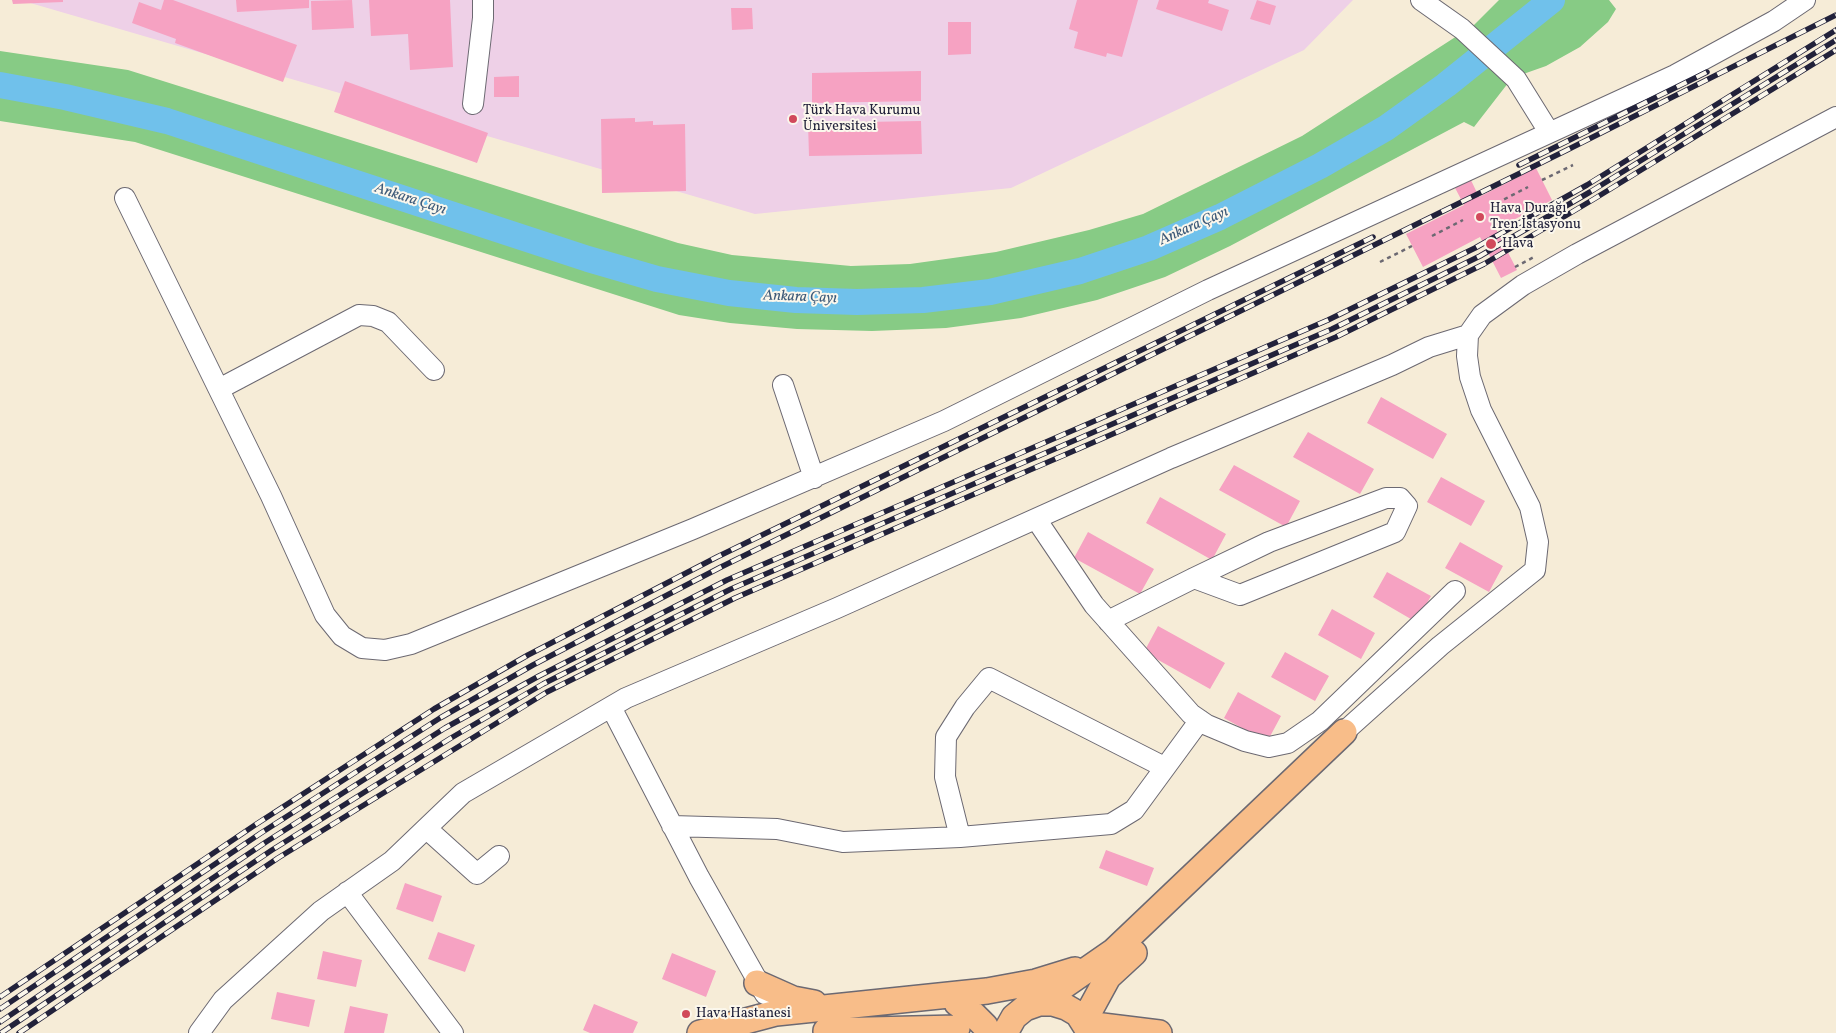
<!DOCTYPE html>
<meta charset="utf-8">
<style>
body{margin:0}
canvas{display:block;background:#f6ecd7}
</style>
<canvas width="1836" height="1033"></canvas>
<script>
const g = document.querySelector('canvas').getContext('2d');
g.lineJoin = 'round';
function fillPath(path, color) { g.fillStyle = color; g.fill(path, 'evenodd'); }
const poly = rows => new Path2D(rows.map(r => 'M' + r).join(''));
function trace(path, color, width, dash) { g.strokeStyle = color; g.lineWidth = width; g.lineCap = dash ? 'butt' : 'round'; g.setLineDash(dash || []); g.stroke(path); }
function write(font, color, halo, rows, align = 'center') {
  g.font = font + ' Vollkorn,serif'; g.lineWidth = 4; g.setLineDash([]); g.textBaseline = 'middle'; g.strokeStyle = halo; g.fillStyle = color; for (const [text, x, y, turn = 0] of rows) {
    g.save(); g.translate(x, y); g.rotate((+turn || 0) * Math.PI / 180); g.textAlign = isNaN(turn) ? turn : align; if (halo) g.strokeText(text, 0, 0); g.fillText(text, 0, 0); g.restore();
  }
}
fillPath(poly([
 [20,0,1353,0,1304,50,1011,188,755,214]
]), '#eed0e7');
fillPath(poly([
 [1499,0,1609,0,1616,9,1608,22,1580,47,1546,66,1512,78,1474,127,1464,122,1230,246,1165,277,1097,300,1021,318,946,328,872,331,797,329,730,323,679,315,135,142,0,121,0,51,128,70,678,243,732,255,851,266,910,264,996,252,1089,230,1143,214,1302,136,1474,25]
]), '#87cb85');
trace(poly([
 [0,85,65,97,167,121,588,259,657,279,729,293,796,300,857,302,923,300,990,292,1080,271,1149,248,1220,217,1320,166,1386,128,1446,85,1552,0]
]), '#70c1eb', 26);
fillPath(poly([
 [12,0,63,0,63,2,13,4],
 [164,0,173,0,297,45,283,82,175,43,176,39,132,23,139,2,161,10],
 [236,0,309,0,309,8,237,12],
 [352,0,354,28,312,30,311,1],
 [369,0,450,0,453,67,410,70,408,34,371,36],
 [1077,0,1138,0,1122,57,1107,53,1106,57,1074,48,1078,32,1069,29],
 [1159,0,1209,0,1208,3,1229,10,1222,31,1156,9],
 [1257,0,1276,6,1270,25,1250,19],
 [731,8,752,8,753,29,732,30],
 [948,22,971,22,971,54,948,55],
 [921,71,921,101,812,103,812,73],
 [519,76,519,97,494,97,494,77],
 [345,81,488,133,477,163,334,112],
 [635,118,635,122,653,121,653,125,685,124,686,191,602,193,601,119],
 [921,121,922,154,809,156,808,123],
 [1536,168,1552,200,1496,229,1517,270,1501,278,1480,237,1423,267,1406,234,1464,205,1453,184,1469,176,1479,197],
 [1381,397,1447,434,1433,459,1367,423],
 [1308,432,1374,469,1360,494,1293,457],
 [1234,465,1300,501,1286,527,1219,490],
 [1441,477,1485,501,1471,526,1427,502],
 [1160,497,1226,534,1212,560,1146,523],
 [1088,532,1154,569,1140,594,1074,558],
 [1460,542,1503,566,1489,592,1445,568],
 [1387,572,1431,596,1416,622,1373,597],
 [1332,609,1375,633,1361,659,1318,635],
 [1158,626,1225,663,1210,689,1144,652],
 [1285,652,1329,676,1315,701,1271,677],
 [1238,692,1281,716,1267,742,1224,718],
 [1106,850,1154,868,1147,886,1099,868],
 [405,883,442,896,433,922,396,909],
 [438,932,475,945,465,972,428,959],
 [323,951,362,960,356,987,317,979],
 [672,953,716,971,706,997,662,979],
 [277,992,315,1000,309,1027,271,1019],
 [594,1004,638,1022,633,1033,590,1033,583,1030],
 [350,1006,388,1014,384,1033,344,1033]
]), '#f6a2c2');
const minor = poly([
 [1421,0,1462,29,1516,79,1549,132],
 [473,104,483,18,483,0],
 [125,198,271,496,325,615,342,636,362,648,385,650,411,644,693,529,944,421,1208,290,1675,75,1774,21,1805,0],
 [783,385,814,478],
 [219,389,359,315,373,316,388,322,434,370],
 [1036,519,1094,605,1191,714,1207,725,1245,741,1269,747,1288,743,1320,721,1455,591],
 [1108,621,1194,578,1269,542,1386,498,1400,498,1407,506,1395,532,1240,595,1194,578],
 [611,707,699,877,765,994],
 [1344,732,1440,646,1535,570,1538,542,1530,507,1481,410,1470,377,1467,356,1468,335,1482,315,1523,285,1577,254,1836,117],
 [672,826,777,829,843,842,960,837,1111,824,1134,810,1200,720],
 [427,829,477,874,499,856],
 [960,837,945,777,946,737,965,707,989,678,1164,767],
 [347,892,453,1033],
 [199,1033,223,1000,321,911,392,861,463,793,626,698,837,608,1171,458,1392,365,1429,347,1468,335]
]);
const major = poly([
 [757,983,793,999,814,1003],
 [957,1003,974,1015,985,1026,988,1033],
 [1031,1003,1053,1003,1066,1007,1078,1014,1090,1033],
 [1084,1021,1108,977,1134,953],
 [1086,1024,1159,1033],
 [826,1031,957,1028],
 [700,1033,776,1013,987,991,1036,982,1075,970],
 [1005,1033,1014,1017,1025,1008,1039,1003,1114,951,1344,732]
]);
trace(minor, '#6c6972', 22);
trace(major, '#6c6972', 28);
trace(poly([
 [1542,180,1573,165],
 [1497,203,1528,187],
 [1432,236,1463,220],
 [1380,262,1412,246],
 [1515,267,1536,256]
]), '#6c6972', 2.5, [4, 4]);
trace(minor, '#fff', 20);
trace(major, '#f8bd89', 25);
const rail = poly([
 [1519,165,1707,72],
 [0,997,255,825,434,709,528,655,717,557,1373,237],
 [0,1009,261,833,440,718,533,665,721,567,1567,150,1836,15],
 [0,1022,266,842,445,728,539,676,727,580,1328,320,1475,248,1587,185,1836,30],
 [1,1033,272,850,451,738,543,684,731,589,1332,329,1480,256,1590,192,1836,40],
 [19,1033,278,858,547,692,735,598,1336,337,1484,264,1594,199,1836,50]
]);
trace(rail, '#22223b', 5.5);
trace(rail, '#fbf7ec', 4, [11]);
for (const [x, y, r, color] of [
 [793,119,5,"#d1495b"],
 [1480,217,5,"#d1495b"],
 [1491,244,6,"#d1495b"],
 [686,1014,5,"#d1495b"]
]) { const dot = new Path2D(); dot.arc(x, y, r, 0, 2 * Math.PI); g.fillStyle = color; g.fill(dot); trace(dot, '#fbf7ec', 2); }
write('14px', '#22223b', '#fbf7ec', [
 ["Türk Hava Kurumu",803,111],
 ["Üniversitesi",803,127],
 ["Hava Durağı",1490,209],
 ["Tren İstasyonu",1490,225],
 ["Hava",1502,244],
 ["Hava Hastanesi",696,1014]
], 'left');
write('italic 15px', '#3d5a79', '#fbf7ec', [
 ["Ankara Çayı",410,200,18],
 ["Ankara Çayı",1194,227,-24],
 ["Ankara Çayı",800,298,2]
]);
</script>
